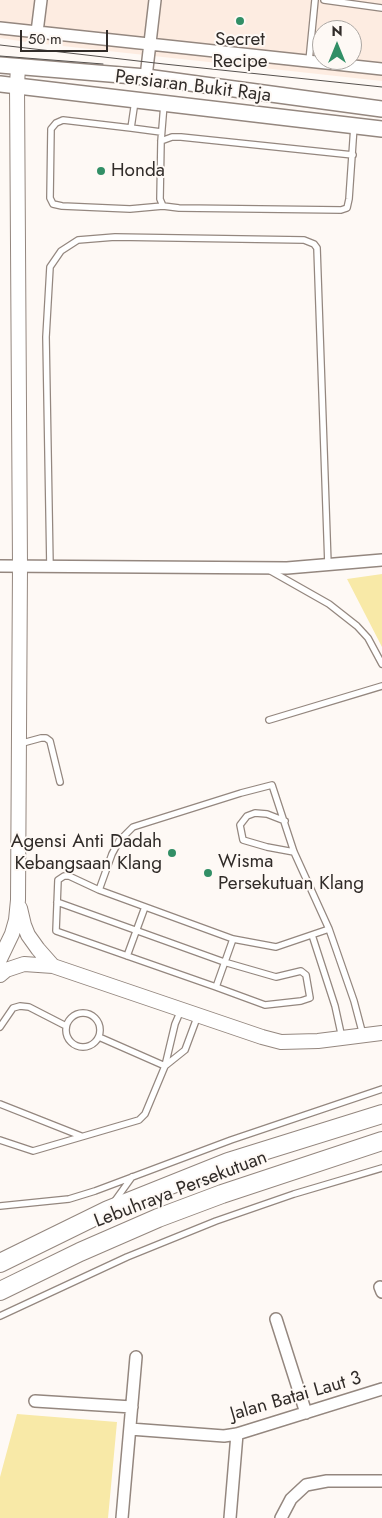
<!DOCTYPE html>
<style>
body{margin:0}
#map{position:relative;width:382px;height:1518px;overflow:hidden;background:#fef9f5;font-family:Jost,sans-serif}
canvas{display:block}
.north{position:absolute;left:312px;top:20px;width:50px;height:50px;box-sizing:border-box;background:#fef9f5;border:1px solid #aca7a3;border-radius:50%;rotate:0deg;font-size:14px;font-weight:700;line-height:20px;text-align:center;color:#312c29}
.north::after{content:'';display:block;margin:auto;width:18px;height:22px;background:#328f66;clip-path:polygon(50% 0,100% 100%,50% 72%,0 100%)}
.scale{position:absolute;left:20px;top:30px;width:88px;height:22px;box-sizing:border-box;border:2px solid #312c29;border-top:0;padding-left:6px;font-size:15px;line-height:18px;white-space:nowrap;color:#312c29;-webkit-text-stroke:4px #fef9f5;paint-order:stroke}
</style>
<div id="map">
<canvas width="382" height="1518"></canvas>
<div class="north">N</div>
<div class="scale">50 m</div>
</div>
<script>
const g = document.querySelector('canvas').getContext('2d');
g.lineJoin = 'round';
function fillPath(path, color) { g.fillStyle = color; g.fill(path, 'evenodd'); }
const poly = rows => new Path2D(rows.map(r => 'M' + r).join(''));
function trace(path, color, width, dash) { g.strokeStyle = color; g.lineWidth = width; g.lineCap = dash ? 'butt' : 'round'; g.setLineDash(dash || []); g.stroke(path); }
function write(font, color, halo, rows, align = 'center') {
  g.font = font + ' Jost,sans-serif'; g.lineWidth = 4; g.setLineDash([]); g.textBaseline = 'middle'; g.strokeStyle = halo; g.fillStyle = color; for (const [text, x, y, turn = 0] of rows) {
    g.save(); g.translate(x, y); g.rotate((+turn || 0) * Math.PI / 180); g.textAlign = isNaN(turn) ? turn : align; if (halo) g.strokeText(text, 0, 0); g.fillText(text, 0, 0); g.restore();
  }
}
fillPath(poly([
 [0,0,382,0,382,81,26,42,0,38],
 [322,30,352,30,352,60,322,60]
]), '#fdece1');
fillPath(poly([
 [382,574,382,647,347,579],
 [17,1414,117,1422,108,1518,0,1518,0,1477]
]), '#f8e9a7');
const service = poly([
 [324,0,382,8],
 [309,61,315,0],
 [135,101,131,128,63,120,56,123,51,129,50,198,53,204,62,206,130,209,163,206,179,208,341,210,347,208,349,199,354,126],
 [131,128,161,132],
 [161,141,172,137,181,137,353,155],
 [163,206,160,199,161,141,164,104],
 [50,567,46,337,50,267,61,251,78,240,115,237,304,240,314,244,317,248,328,565],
 [269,570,329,604,357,626,368,638,382,664],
 [269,720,382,686],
 [19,744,41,738,46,738,50,741,60,782],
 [285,821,267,814,255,813,247,816,240,825,243,840,267,847,294,852],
 [99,890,112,854,119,841,133,827,241,793,272,785,294,852,329,929,354,1001,363,1035],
 [57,902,224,962,276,977,301,971,306,975,310,998,301,1001,265,1005,216,987],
 [312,935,335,1006,342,1038],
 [233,939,216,987,56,931,58,880,64,876,69,876,99,890,233,939,276,947,329,929],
 [127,956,145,907],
 '66 1030a17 17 0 1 1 34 0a17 17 0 1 1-34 0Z',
 [0,1027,13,1008,20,1006,29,1007,66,1026],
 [99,1037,165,1066],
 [165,1066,185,1050,198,1015],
 [0,1104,81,1136],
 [0,1140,33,1151,139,1120,145,1114,165,1066,175,1024,181,1010],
 [114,1202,132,1177],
 [0,1206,69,1199,95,1191,231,1140,382,1089],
 [0,1316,127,1257,216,1221,294,1194,382,1168]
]);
const minor = poly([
 [0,28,382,69],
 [37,32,41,0],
 [146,77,155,0],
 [0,566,287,568,382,560],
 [380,1287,382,1292],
 [276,1319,306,1413],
 [35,1401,132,1407],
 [130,1429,224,1436,237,1434,382,1389],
 [122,1518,136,1357],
 [230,1518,237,1434],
 [281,1518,291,1499,306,1485,327,1481,382,1481]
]);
const tertiary = poly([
 [20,908,24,925,28,935,38,949,53,966],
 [0,959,12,934,16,920,18,900,20,566,17,86,18,66],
 [0,975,6,970,24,964,53,966,262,1037,281,1042,318,1041,382,1033]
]);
const secondary = poly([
 [0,65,146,77,382,109],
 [0,84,382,129]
]);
const trunk = poly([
 [0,1263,108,1210,228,1162,382,1114],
 [0,1291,80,1252,158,1218,222,1194,382,1141]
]);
trace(service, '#94877f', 8);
trace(minor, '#94877f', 14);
trace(tertiary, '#94877f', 16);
trace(secondary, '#94877f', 18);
trace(trunk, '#94877f', 20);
trace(service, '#fff', 5.5);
trace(minor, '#fff', 11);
trace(tertiary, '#fff', 14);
trace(secondary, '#fff', 15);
trace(trunk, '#fff', 18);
trace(poly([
 [0,45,164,64,382,87],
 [0,56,103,64]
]), '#56514e', 1);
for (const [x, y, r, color] of [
 [240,21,5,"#328f66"],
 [101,171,5,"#328f66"],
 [172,853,5,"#328f66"],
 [208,873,5,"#328f66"]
]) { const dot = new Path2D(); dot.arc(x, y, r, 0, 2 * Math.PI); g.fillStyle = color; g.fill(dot); trace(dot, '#fef9f5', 2); }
write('19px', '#312c29', '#fef9f5', [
 ["Secret",240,40,"center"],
 ["Recipe",240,62,"center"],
 ["Honda",111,171],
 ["Agensi Anti Dadah",162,842,"right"],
 ["Kebangsaan Klang",162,864,"right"],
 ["Wisma",218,862],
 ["Persekutuan Klang",218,884]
], 'left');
write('19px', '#312c29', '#fef9f5', [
 ["Persiaran Bukit Raja",193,87,7],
 ["Lebuhraya Persekutuan",181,1190,-21],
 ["Jalan Batai Laut 3",296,1397,-16]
]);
</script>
